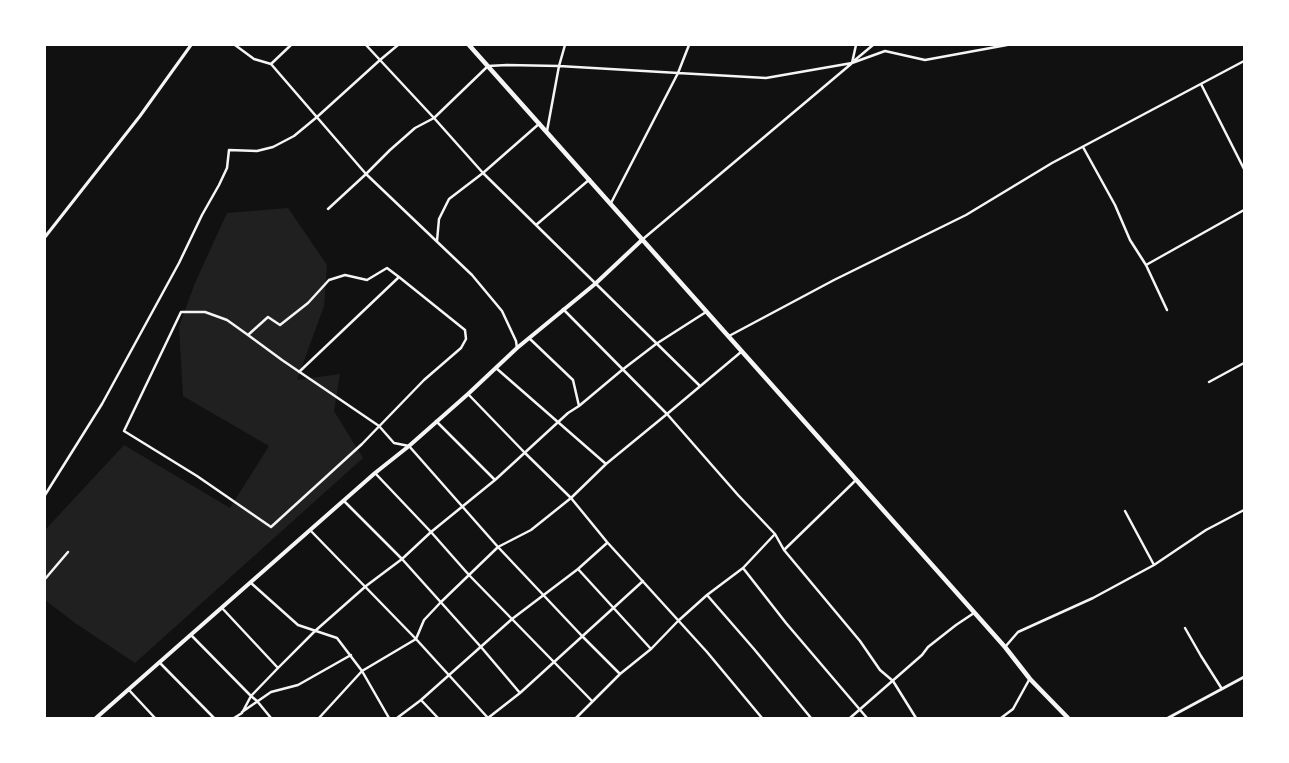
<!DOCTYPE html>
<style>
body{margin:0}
#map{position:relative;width:1289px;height:763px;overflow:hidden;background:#111;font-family:"Public Sans",sans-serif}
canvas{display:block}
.frame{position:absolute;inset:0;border:46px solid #fff;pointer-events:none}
</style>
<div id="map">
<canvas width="1289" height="763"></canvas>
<div class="frame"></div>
</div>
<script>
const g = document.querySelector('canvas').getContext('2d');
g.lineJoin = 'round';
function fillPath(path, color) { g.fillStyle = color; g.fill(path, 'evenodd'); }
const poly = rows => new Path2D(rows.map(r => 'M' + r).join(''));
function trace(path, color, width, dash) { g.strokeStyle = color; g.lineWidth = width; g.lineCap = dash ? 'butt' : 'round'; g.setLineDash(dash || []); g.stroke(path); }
fillPath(poly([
 [288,208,327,265,324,306,297,380,340,374,334,411,363,458,135,663,75,623,45,600,45,530,124,445,230,508,269,446,183,396,179,327,195,283,227,213]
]), '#202020');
trace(poly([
 [235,45,254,59,271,64,366,174,472,275,502,311,516,341,517,348],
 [366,45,434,118,483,173,700,386],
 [855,60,873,45],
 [852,63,856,45],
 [271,64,291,45],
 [1201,84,1244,169],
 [547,131,559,66,678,73,689,45],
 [1083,147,1115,205,1130,240,1146,265,1167,310],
 [611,203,678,73,766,78,852,63,885,51,925,60,1007,45],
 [328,209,366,174,390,150,415,128,434,118,488,66,507,65,559,66,565,45],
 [536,225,590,179],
 [643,239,851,64],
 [437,241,439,219,449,199,483,173,540,123],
 [1146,265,1244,210],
 [563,309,667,414,738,495,775,534,784,550,860,641,880,670,893,681,916,718],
 [248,335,282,360,379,426,394,443,409,446,498,547,582,636,620,674],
 [729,336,834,280,966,215,1052,163,1244,61],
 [529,338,573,380,579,406],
 [496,368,606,464],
 [299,372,399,277,465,330,466,339,461,348,424,380,362,444,271,527,197,476,124,431,181,312,205,312,227,320,248,335,268,317,280,325,308,303,329,280,345,275,367,280,387,268,399,277],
 [1209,382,1244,363],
 [468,394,525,453,571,498,607,542,707,652,762,718],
 [436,421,495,480],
 [375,473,431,532,469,575,592,701],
 [45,495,102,404,179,263,202,215,219,185,227,168,229,150,257,151,273,147,294,136,317,117,380,60,398,45],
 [344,501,402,559,481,647,520,693],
 [1125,511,1154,565],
 [310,530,416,639,488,718,520,693,643,581],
 [784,550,856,480],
 [743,568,786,623,867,718],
 [578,569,651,649],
 [45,579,68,552],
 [251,583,298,625,337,638,362,671,389,718],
 [707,595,754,649,811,718],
 [222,608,278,668],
 [1185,628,1201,656,1222,689],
 [191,635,251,696,257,701,271,718],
 [1005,647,1018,632,1093,598,1154,565,1206,530,1244,510],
 [159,662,214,718],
 [129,690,155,718],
 [421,700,438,718],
 [242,712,271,692,298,685,351,655],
 [234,718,242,713,251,696,278,668,315,631,366,586,402,559,431,532,495,480,568,413,579,406,622,370,656,344,706,312],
 [319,718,362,671,416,639,424,620,441,602,498,547,531,530,571,498,606,464,667,414,741,352],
 [397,718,421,700,512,619,578,569,607,543],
 [576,718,620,674,651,649,678,621,707,595,743,568,775,534],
 [850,718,922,655,928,647,956,625,974,613],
 [1001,718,1013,709,1029,680]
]), '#f5f5f5', 2.5);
trace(poly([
 [45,237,140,116,191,45],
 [1168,718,1244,677]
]), '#f5f5f5', 3);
trace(poly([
 [96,718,375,473,409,446,468,394,517,348,595,284,643,239]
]), '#f5f5f5', 4);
trace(poly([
 [469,45,933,566,1005,647,1030,679,1068,718]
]), '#f5f5f5', 4.5);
</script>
